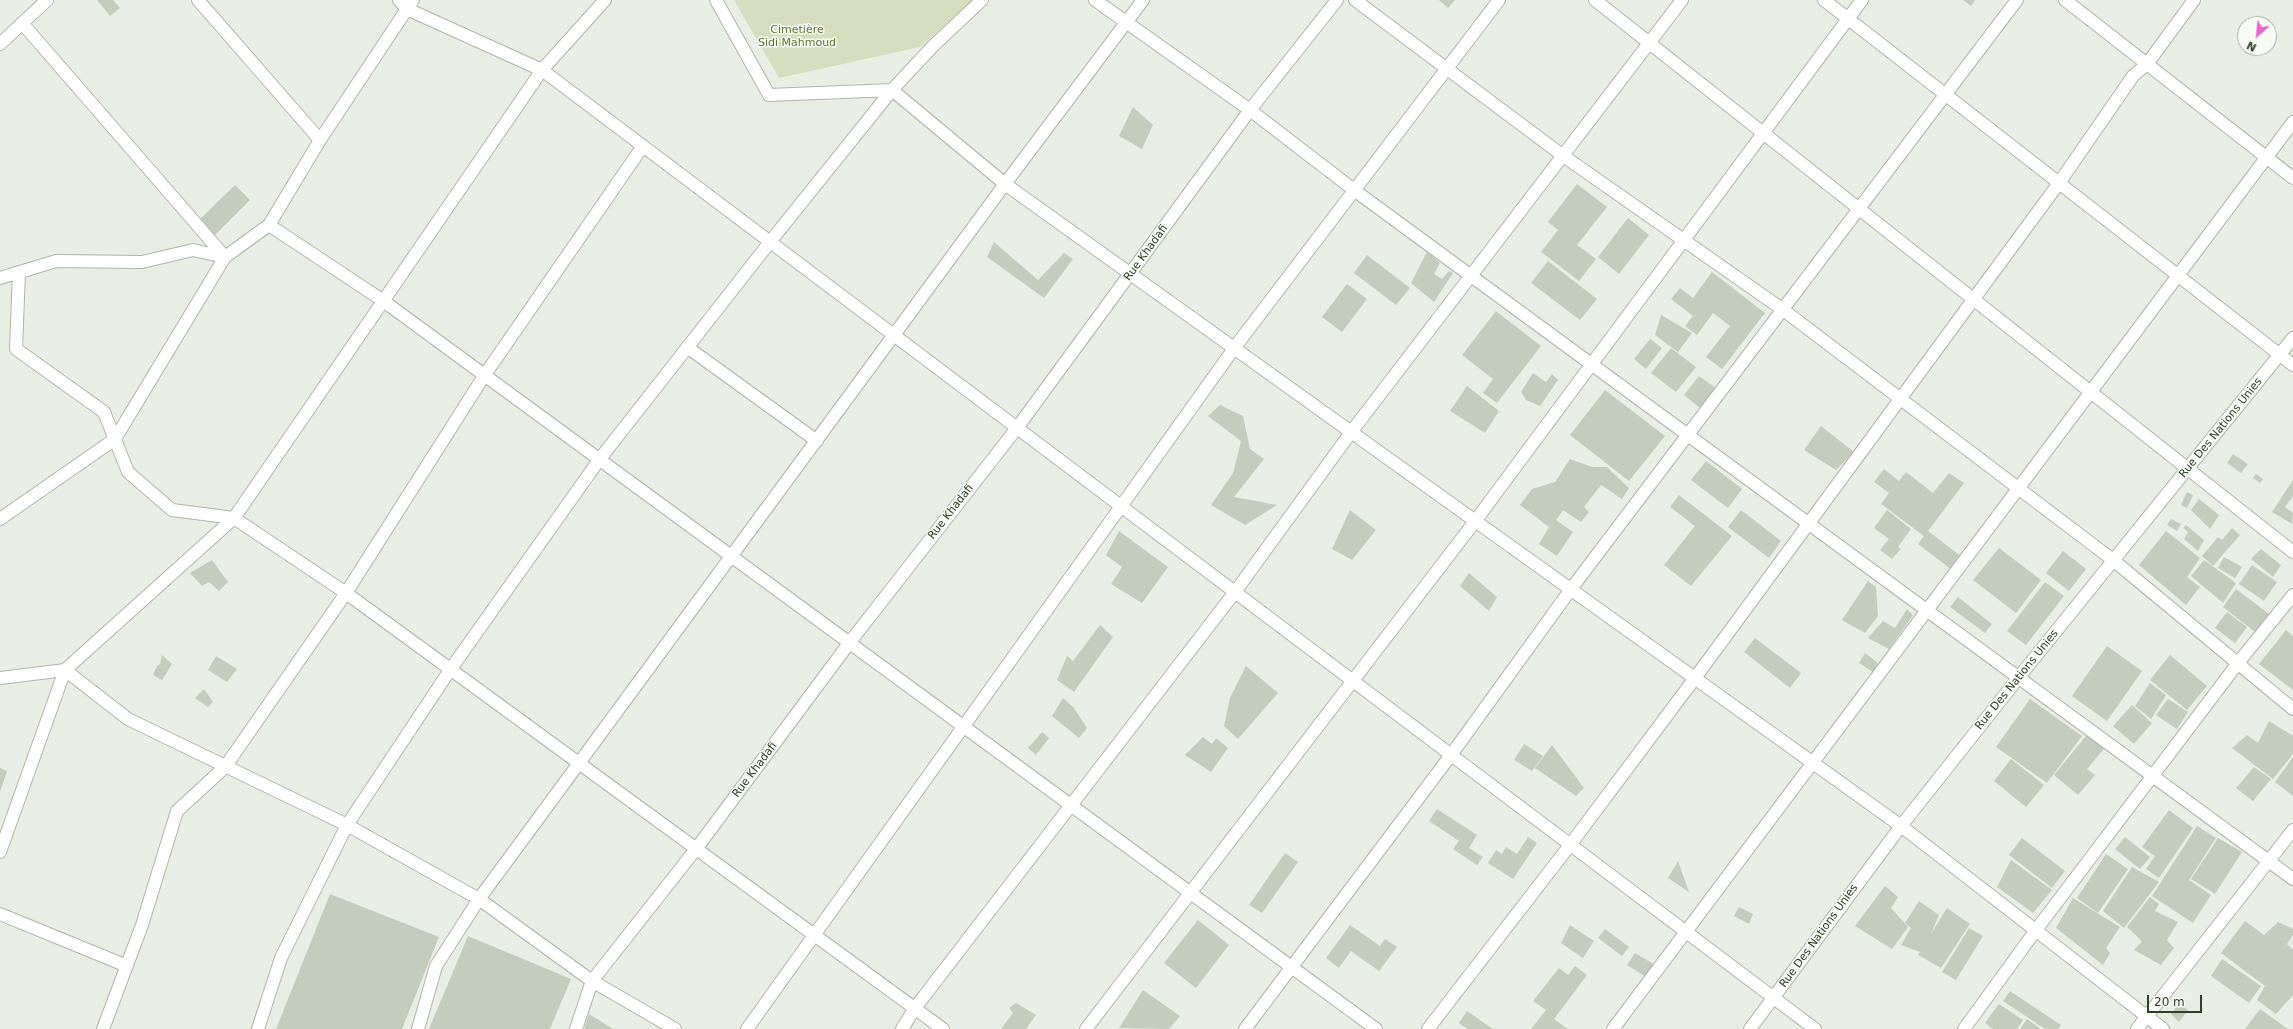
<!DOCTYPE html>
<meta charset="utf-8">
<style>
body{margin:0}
#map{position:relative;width:2293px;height:1029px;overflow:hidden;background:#e9eee5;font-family:"DejaVu Sans",sans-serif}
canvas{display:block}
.north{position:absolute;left:2237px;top:16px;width:40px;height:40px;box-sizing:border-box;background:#f8faf6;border:1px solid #a6b0a2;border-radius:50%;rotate:207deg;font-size:11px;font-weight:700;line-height:16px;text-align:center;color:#2c4024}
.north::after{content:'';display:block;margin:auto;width:14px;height:18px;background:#ef62cd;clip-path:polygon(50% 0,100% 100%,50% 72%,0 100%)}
.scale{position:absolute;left:2147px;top:995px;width:55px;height:18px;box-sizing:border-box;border:2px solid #2c4024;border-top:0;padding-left:5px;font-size:12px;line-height:14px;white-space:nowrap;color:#2c4024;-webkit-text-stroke:3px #f8faf6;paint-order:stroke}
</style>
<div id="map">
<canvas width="2293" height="1029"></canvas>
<div class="north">N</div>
<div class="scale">20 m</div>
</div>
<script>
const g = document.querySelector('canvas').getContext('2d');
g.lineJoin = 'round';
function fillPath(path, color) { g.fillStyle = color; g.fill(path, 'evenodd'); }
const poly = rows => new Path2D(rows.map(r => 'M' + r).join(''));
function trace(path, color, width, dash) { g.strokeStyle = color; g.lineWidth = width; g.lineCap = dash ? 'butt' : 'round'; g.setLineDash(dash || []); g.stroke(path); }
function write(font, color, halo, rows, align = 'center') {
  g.font = font + ' "DejaVu Sans",sans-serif'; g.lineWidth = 3; g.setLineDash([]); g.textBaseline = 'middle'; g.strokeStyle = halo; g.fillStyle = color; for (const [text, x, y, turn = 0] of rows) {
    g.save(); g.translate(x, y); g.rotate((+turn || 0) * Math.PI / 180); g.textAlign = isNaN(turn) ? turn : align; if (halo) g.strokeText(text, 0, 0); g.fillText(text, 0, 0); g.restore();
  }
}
fillPath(poly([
 [734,0,974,0,920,47,779,78]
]), '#d6debf');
fillPath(poly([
 [97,0,113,0,120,8,110,16],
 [1439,0,1455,0,1448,8],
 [1963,0,1975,0,1971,6],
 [1133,107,1153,125,1142,149,1119,136],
 [1577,184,1607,207,1577,245,1596,259,1579,281,1541,252,1558,230,1548,222],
 [235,185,250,200,213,237,198,221],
 [1628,218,1649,235,1619,274,1598,257],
 [994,242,1038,280,1064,253,1073,259,1044,298,987,257],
 [1427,252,1440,263,1434,274,1442,279,1449,271,1453,273,1434,302,1411,283],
 [1367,255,1410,288,1396,305,1354,273],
 [1548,261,1597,299,1580,320,1531,283],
 [1712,272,1765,313,1722,369,1706,357,1730,326,1713,313,1697,335,1685,326,1693,316,1671,299,1680,288,1693,298],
 [1347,284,1367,299,1342,332,1322,317],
 [1496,311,1541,346,1497,403,1483,393,1493,379,1462,355],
 [1661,315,1692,333,1678,352,1655,335],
 [1650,339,1662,348,1646,369,1634,359],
 [1671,348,1696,367,1676,392,1651,373],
 [1533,373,1546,382,1552,374,1558,380,1540,406,1526,400,1521,392],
 [1699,376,1716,388,1700,408,1684,395],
 [1467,386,1499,411,1485,433,1450,411],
 [1605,390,1665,436,1629,481,1570,435],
 [1220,405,1243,416,1250,449,1264,459,1234,497,1277,505,1245,525,1211,505,1233,473,1241,441,1208,416],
 [1821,426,1854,452,1836,470,1804,450],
 [2233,454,2248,464,2241,473,2227,463],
 [1570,459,1592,467,1607,467,1629,488,1622,499,1601,485,1584,507,1589,512,1581,522,1563,510,1556,520,1573,532,1557,556,1539,544,1549,527,1520,505,1532,489,1555,482],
 [1706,461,1742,489,1728,508,1691,480],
 [1884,469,1899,481,1906,472,1933,493,1949,473,1964,483,1928,531,1962,557,1952,570,1918,544,1924,536,1881,504,1889,493,1874,482],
 [2256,474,2263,479,2260,483,2253,478],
 [2293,480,2293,496,2285,507,2293,513,2292,524,2272,512],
 [2187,492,2193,495,2187,508,2181,505],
 [1679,495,1732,536,1691,586,1664,565,1695,526,1670,507],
 [2199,499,2219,515,2210,529,2191,510],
 [1350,510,1376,530,1352,560,1332,549],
 [1741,510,1781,541,1769,558,1728,527],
 [1887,510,1911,529,1898,547,1901,549,1892,559,1880,550,1889,539,1874,528],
 [2171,519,2181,524,2177,531,2167,525],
 [2186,525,2204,540,2198,551,2184,539,2188,532,2183,528],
 [2232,528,2240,535,2213,566,2202,556,2218,537,2222,540],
 [1119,531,1168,567,1142,603,1111,584,1122,567,1106,555],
 [2166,531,2200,558,2187,577,2200,587,2186,605,2139,565],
 [1999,548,2041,580,2016,613,1973,580],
 [2261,549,2281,565,2273,577,2251,559],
 [2063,551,2086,569,2069,591,2046,573],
 [2224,557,2242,567,2235,578,2218,568],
 [212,560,228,582,219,591,209,582,202,586,190,573],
 [2204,560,2236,583,2223,603,2191,576],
 [2252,565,2277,582,2264,601,2239,584],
 [1469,573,1497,597,1489,611,1460,586],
 [1868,581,1876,587,1878,616,1865,633,1842,620],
 [2045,582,2064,596,2026,645,2007,631],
 [2236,589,2269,614,2255,632,2223,607],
 [1958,597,1992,624,1985,633,1950,607],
 [1907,609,1913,615,1889,649,1868,638,1883,621,1895,628],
 [2227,612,2247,627,2235,643,2215,628],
 [1100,625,1113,637,1074,692,1057,680,1067,656,1073,661],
 [2286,630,2293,636,2293,690,2259,664],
 [1755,638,1801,673,1790,688,1744,652],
 [2107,646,2142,671,2107,721,2072,696],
 [1865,653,1878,663,1873,672,1859,663],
 [162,655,172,664,162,680,153,675,157,666,160,664],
 [2170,655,2207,686,2187,710,2150,680],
 [216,656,237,669,227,682,208,670],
 [1246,666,1278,693,1238,739,1224,726,1230,698],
 [2150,683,2166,695,2151,719,2135,706],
 [204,689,213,702,208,707,195,698],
 [1063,698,1074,708,1087,728,1079,738,1052,716],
 [2030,699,2082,736,2047,783,1996,747],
 [2168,699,2188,712,2177,729,2156,715],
 [2132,705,2152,723,2134,744,2113,726],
 [2269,721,2293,736,2293,754,2273,779,2232,748,2247,735,2258,743],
 [2090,731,2107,745,2087,769,2095,775,2078,795,2054,775],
 [1042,732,1049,738,1036,755,1028,748],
 [1203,737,1212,744,1216,738,1228,748,1211,772,1185,755],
 [1524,744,1543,756,1532,771,1514,760],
 [1552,745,1584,788,1576,796,1535,768],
 [2293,757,2293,796,2275,782],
 [2011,759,2044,785,2026,807,1994,781],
 [2254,767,2271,779,2253,801,2236,788],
 [0,768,7,771,0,792],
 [1437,809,1477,835,1469,848,1483,857,1477,865,1453,849,1459,841,1429,821],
 [2169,810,2193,828,2159,878,2146,869,2155,856,2142,847],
 [2197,826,2216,838,2189,880,2211,895,2193,923,2152,896],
 [1528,837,1537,843,1513,879,1488,863,1496,850,1502,854,1506,847,1517,854],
 [2125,837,2150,857,2140,869,2115,849],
 [2022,838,2065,871,2052,888,2009,855],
 [2218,838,2242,852,2215,894,2191,879],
 [1285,853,1298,862,1262,913,1249,905],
 [2106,854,2128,869,2098,913,2077,898],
 [2011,860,2052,890,2033,913,1997,887],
 [1678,861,1689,892,1668,878],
 [2132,867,2159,882,2124,928,2103,911],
 [1885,886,1898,897,1891,908,1908,927,1892,949,1855,926],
 [330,894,439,937,402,1029,276,1029],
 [2150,897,2159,904,2155,911,2178,922,2167,940,2174,948,2161,965,2134,950,2142,941,2127,927],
 [2073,898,2120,927,2106,948,2110,953,2103,965,2056,928],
 [1919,901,1939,915,1931,934,1947,908,1970,924,1941,968,1918,955,1920,952,1901,945,1911,928,1905,923],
 [1739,907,1753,914,1749,924,1734,916],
 [1198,920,1229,945,1196,988,1164,963],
 [2245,921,2264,935,2278,922,2293,929,2293,935,2287,944,2293,950,2293,995,2276,1014,2257,1000,2265,986,2221,953],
 [1350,925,1380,946,1385,939,1397,947,1379,971,1351,951,1339,968,1326,958],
 [1570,925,1594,941,1583,958,1561,943],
 [1969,928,1983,936,1956,980,1942,972],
 [1605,929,1629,947,1622,956,1598,938],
 [468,936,571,979,550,1029,429,1029],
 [1635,953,1655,965,1648,978,1627,965],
 [2222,959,2261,986,2249,1003,2211,976],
 [1575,966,1587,975,1554,1019,1568,1029,1531,1029,1546,1010,1533,1001,1559,968,1568,975],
 [1143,990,1180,1016,1169,1029,1119,1028],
 [2010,991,2061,1025,2058,1029,2045,1029,2003,1001],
 [1016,1003,1036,1015,1026,1029,1001,1029,1013,1013,1009,1008],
 [2179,1003,2188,1010,2179,1022,2171,1014],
 [1999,1004,2023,1020,2017,1029,1993,1029,1985,1023],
 [2260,1009,2288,1029,2245,1029],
 [1467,1011,1493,1029,1467,1029,1459,1023],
 [589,1014,613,1029,584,1029],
 [2027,1019,2041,1029,2020,1029]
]), '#c3ccbd');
const minor = poly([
 [198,0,320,140],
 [399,0,407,9,542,70,1815,1029],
 [716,0,769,95,892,90,1005,184,1901,826,2163,1029],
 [1095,0,1250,110,1354,190,2293,879],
 [1355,0,1562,155,1782,309,2113,560,2293,709],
 [1595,0,2293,552],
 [1824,0,2293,365],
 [2065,0,2293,178],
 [0,44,47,0],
 [269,225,382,300,1376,1029],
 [19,272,16,349,104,412,128,472,172,510,234,518,346,593,943,1029],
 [0,278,56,261,142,262,193,250,225,257,269,225,320,140,413,0],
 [687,347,817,441],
 [0,519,115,439,225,257,22,23],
 [0,678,65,670,128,719,347,825,479,899,592,981,675,1029],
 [0,852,65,670,234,518,542,70,605,0],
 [0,914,127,966],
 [103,1029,142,925,177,811,225,767,346,593,484,376,643,146],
 [258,1029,281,958,347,825,450,670,599,460,770,242,892,90,933,46,982,0],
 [418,1029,436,966,479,899,1005,184,1143,0],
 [576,1029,592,981,696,849,850,642,1017,428,1250,110,1337,0],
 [747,1029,1235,347,1499,0],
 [902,1029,915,1008,1235,592,1352,431,1682,0],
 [1086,1029,1476,520,1862,0],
 [1245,1029,1451,755,1571,589,2017,0],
 [1428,1029,1570,845,1695,678,2059,183,2133,76,2147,64,2194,0],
 [1613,1029,2293,122],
 [1750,1029,1901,826,2019,677,2293,338],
 [1964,1029,2036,930,2238,663,2293,595],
 [2137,1029,2293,830]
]);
trace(minor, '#adb6a7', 14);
trace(minor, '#fff', 12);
write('11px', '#5b762f', '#f8faf6', [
 ["Cimetière",797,30],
 ["Sidi Mahmoud",797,43]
]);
write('11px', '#2c4024', '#f8faf6', [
 ["Rue Khadafi",1146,253,-54],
 ["Rue Des Nations Unies",2221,428,-51],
 ["Rue Khadafi",951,512,-52],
 ["Rue Des Nations Unies",2017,680,-51],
 ["Rue Khadafi",755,770,-53],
 ["Rue Des Nations Unies",1819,936,-54]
]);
</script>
